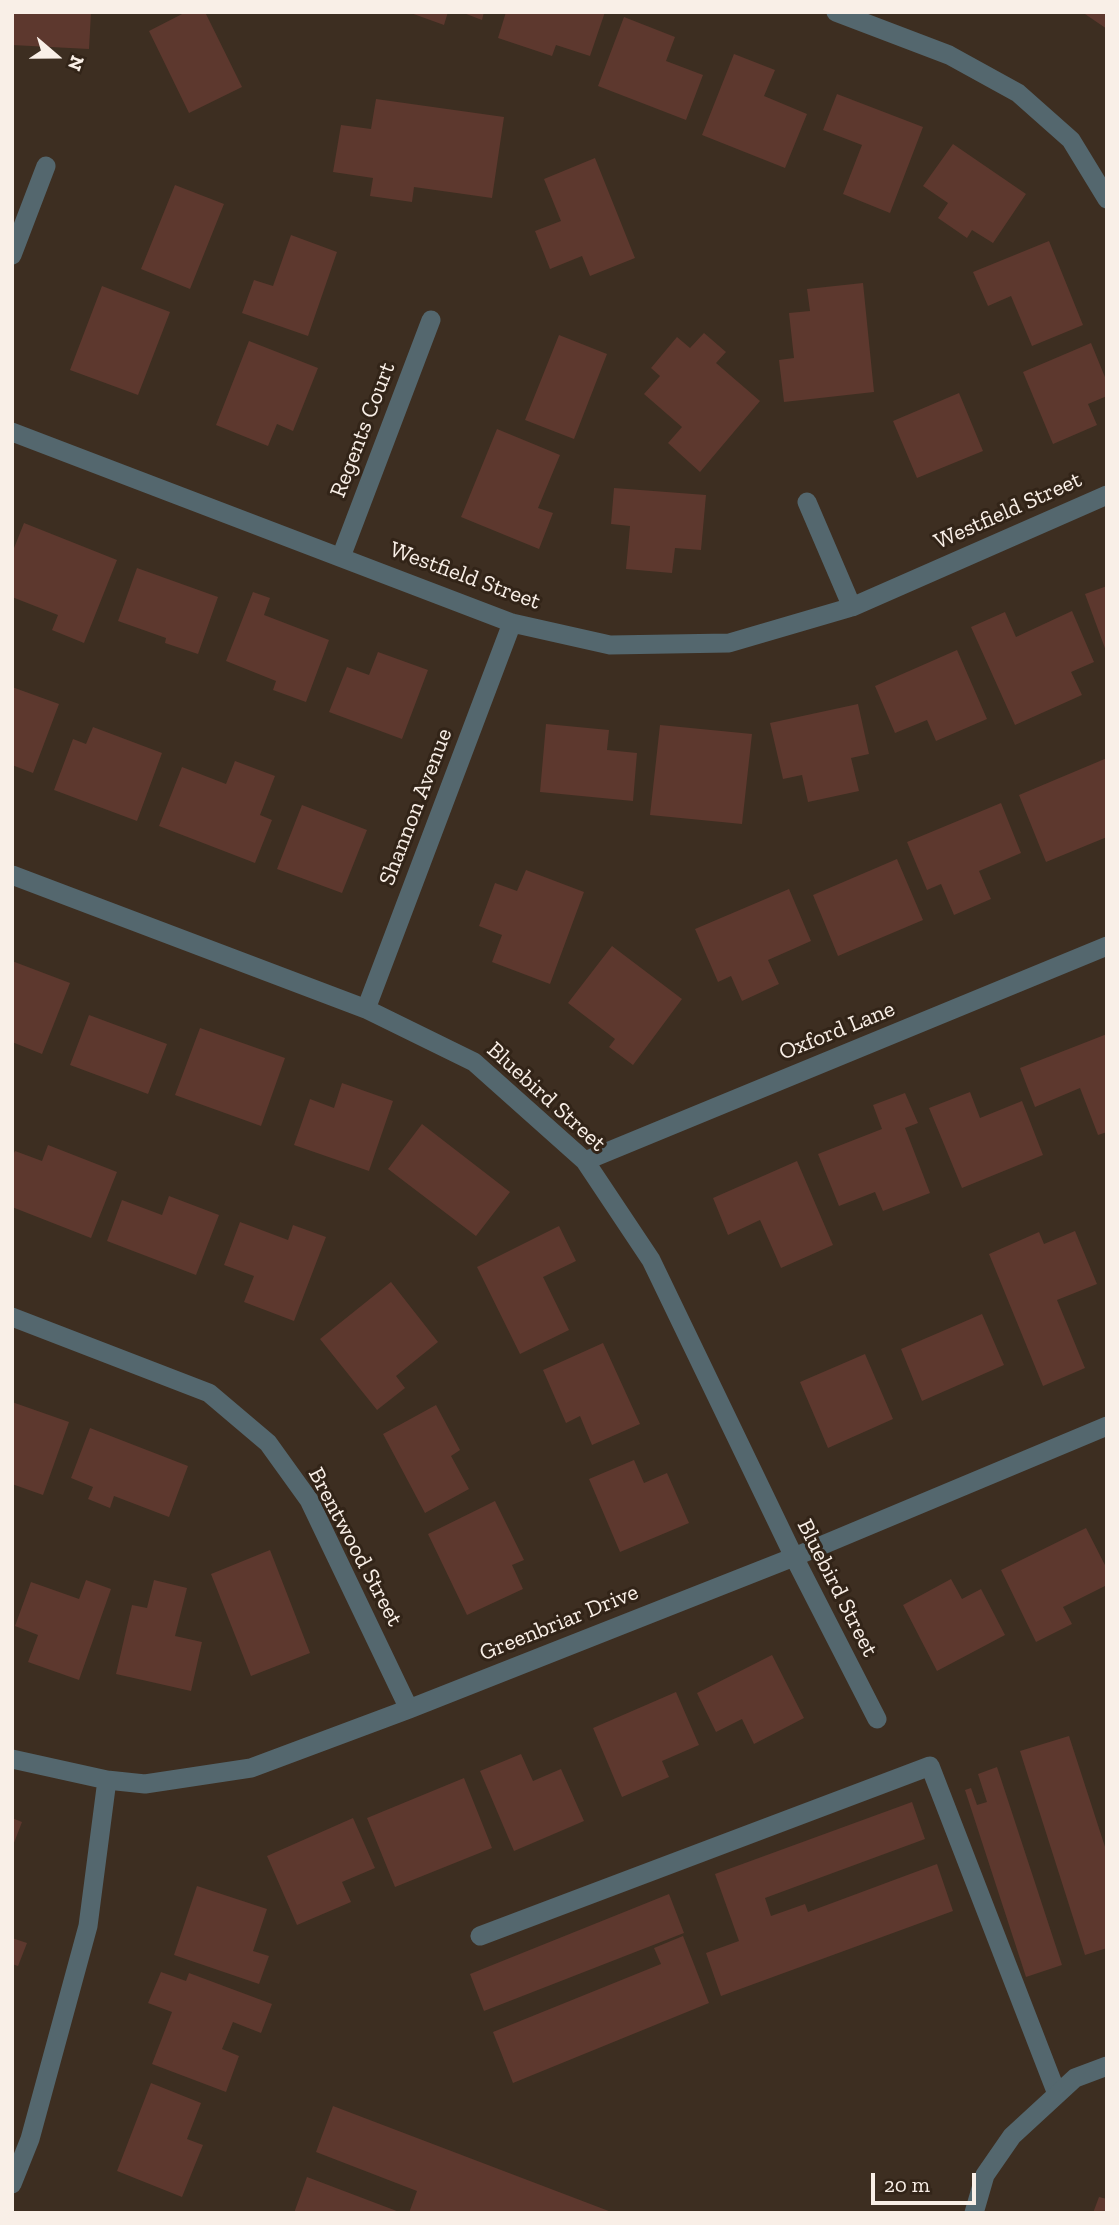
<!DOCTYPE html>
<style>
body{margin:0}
#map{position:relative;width:1119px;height:2225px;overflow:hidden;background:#3d2e21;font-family:"Zilla Slab",serif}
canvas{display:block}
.frame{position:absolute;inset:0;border:14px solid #f9efe7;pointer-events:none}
.north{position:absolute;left:21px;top:21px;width:70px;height:70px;-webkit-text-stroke:5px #322418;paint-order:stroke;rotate:110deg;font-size:19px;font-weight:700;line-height:28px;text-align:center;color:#f9efe7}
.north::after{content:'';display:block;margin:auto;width:24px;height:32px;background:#f9efe7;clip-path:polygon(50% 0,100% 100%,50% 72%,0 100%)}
.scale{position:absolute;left:871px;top:2173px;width:105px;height:32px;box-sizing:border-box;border:4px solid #f9efe7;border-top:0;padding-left:9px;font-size:21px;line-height:24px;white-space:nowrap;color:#f9efe7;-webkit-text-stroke:5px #322418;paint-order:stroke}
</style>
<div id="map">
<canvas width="1119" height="2225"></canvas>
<div class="frame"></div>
<div class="north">N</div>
<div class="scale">20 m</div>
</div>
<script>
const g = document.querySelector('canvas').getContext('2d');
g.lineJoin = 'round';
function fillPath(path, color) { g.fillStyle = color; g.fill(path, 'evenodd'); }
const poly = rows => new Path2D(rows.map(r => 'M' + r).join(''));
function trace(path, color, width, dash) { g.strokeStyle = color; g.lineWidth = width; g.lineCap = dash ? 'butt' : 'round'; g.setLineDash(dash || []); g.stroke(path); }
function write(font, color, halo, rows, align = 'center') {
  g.font = font + ' "Zilla Slab",serif'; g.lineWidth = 6; g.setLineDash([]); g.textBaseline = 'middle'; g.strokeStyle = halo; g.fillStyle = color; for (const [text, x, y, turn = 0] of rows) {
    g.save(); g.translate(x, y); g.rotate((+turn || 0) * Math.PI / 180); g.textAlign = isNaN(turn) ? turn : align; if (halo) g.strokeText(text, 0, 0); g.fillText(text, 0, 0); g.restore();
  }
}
fillPath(poly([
 [12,12,91,12,89,49,12,45],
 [186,12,205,12,242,87,189,113,149,31],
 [408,12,448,12,444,25],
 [461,12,484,12,482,20],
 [506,12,605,12,590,56,556,45,552,56,498,38],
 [1082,12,1107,12,1107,29],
 [624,17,675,37,666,61,703,75,686,120,598,86],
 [734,54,775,70,764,96,807,114,785,168,702,135],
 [837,94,923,127,890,213,843,194,862,145,823,130],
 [376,99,504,117,492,198,414,187,412,202,370,196,373,178,333,172,341,125,371,129],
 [953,144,1026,194,993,243,972,230,967,238,938,218,948,203,923,186],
 [595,158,635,258,590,276,582,256,550,269,535,231,561,221,544,179],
 [175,185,224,204,190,289,141,269],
 [291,235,337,252,308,336,242,313,254,280,273,286],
 [1049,241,1083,325,1032,346,1011,296,988,306,973,272],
 [863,283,874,392,784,402,779,360,794,358,789,313,810,311,807,289],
 [102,286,170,312,138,395,70,370],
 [704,333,726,352,716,363,760,401,700,472,668,443,682,427,644,394,660,376,651,368,677,337,690,348],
 [559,335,607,354,574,439,525,420],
 [249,341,318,368,293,431,277,424,268,446,216,425],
 [1091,343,1107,382,1107,396,1088,404,1097,425,1053,444,1023,372],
 [959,393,983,451,917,478,893,421],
 [497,429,560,455,538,508,553,513,539,549,461,517],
 [614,488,706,495,701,550,675,548,672,573,626,569,630,526,611,524],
 [24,523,117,560,84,643,52,630,58,615,12,597,12,553],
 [137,568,218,597,198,654,165,643,166,638,118,621],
 [1107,586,1107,651,1106,651,1085,594],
 [253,592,270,598,264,615,329,640,306,702,273,690,276,681,226,661],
 [1072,611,1094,662,1071,672,1082,695,1015,725,971,627,1005,612,1016,637],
 [957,650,987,719,936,741,927,720,895,733,875,686],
 [378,652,428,670,402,739,329,712,347,667,369,675],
 [12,687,59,704,33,773,12,765],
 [858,704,869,754,851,758,859,791,808,802,802,775,783,779,770,723],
 [546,724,609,730,607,750,637,753,633,801,540,792],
 [660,725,752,734,742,824,650,815],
 [93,727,162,753,137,821,54,790,73,739,86,744],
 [1107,758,1107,837,1046,862,1019,795],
 [235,761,275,776,260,815,272,820,255,863,159,826,182,767,226,784],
 [1001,803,1021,853,979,871,991,899,954,915,941,884,927,890,907,842],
 [302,805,367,830,342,893,277,869],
 [897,859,923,920,838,956,813,895],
 [526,870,584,892,550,984,492,962,502,935,479,926,495,883,517,891],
 [789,889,811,941,768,960,779,984,742,1001,731,976,718,982,695,929],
 [612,946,682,999,633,1065,609,1047,615,1039,568,1003],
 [12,961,70,983,42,1054,12,1042,14,1024,12,1023],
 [89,1015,167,1044,148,1094,70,1065],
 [200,1028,285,1058,261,1126,175,1095],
 [1107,1034,1107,1132,1098,1135,1080,1088,1035,1107,1020,1068],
 [342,1083,393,1101,369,1171,294,1145,310,1099,334,1108],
 [970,1092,980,1118,1022,1101,1043,1155,962,1188,929,1108],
 [905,1093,918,1123,905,1128,930,1193,883,1211,875,1192,839,1206,818,1154,882,1129,873,1105],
 [422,1124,510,1192,476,1236,388,1169],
 [48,1145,117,1172,91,1238,12,1207,12,1157,15,1151,42,1161],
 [797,1161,833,1245,781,1268,760,1220,728,1235,713,1198],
 [169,1196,219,1215,196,1275,107,1241,122,1200,162,1215],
 [240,1222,288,1240,293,1225,326,1237,294,1321,244,1302,254,1276,224,1265],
 [559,1226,576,1261,543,1277,569,1330,520,1354,477,1267],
 [1075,1231,1097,1284,1057,1300,1085,1368,1043,1386,989,1254,1039,1232,1044,1244],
 [391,1282,438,1342,396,1376,405,1388,377,1410,320,1339],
 [982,1314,1004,1365,922,1401,901,1349],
 [603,1343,640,1424,592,1445,580,1416,566,1423,543,1370],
 [865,1354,893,1419,828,1448,800,1382],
 [12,1402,69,1422,43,1495,12,1484],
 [436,1405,460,1450,451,1456,469,1489,425,1513,383,1434],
 [90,1428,188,1466,169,1517,114,1496,110,1508,88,1499,93,1487,71,1478],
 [634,1460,644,1483,667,1473,689,1523,620,1552,589,1479],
 [495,1501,524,1560,512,1565,523,1589,467,1615,428,1534],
 [1086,1528,1107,1569,1107,1585,1063,1607,1072,1624,1036,1642,1001,1570],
 [270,1550,310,1653,251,1676,211,1574],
 [951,1579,962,1599,981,1589,1005,1635,937,1671,903,1605],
 [86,1580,111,1589,79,1680,28,1662,38,1635,15,1626,31,1582,79,1599],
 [154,1580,187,1588,175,1636,202,1642,191,1691,116,1674,132,1605,147,1608],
 [772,1655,804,1718,754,1744,742,1719,716,1732,697,1693],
 [676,1692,699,1745,662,1761,669,1777,622,1797,593,1728],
 [1069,1736,1107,1853,1107,1948,1085,1955,1020,1751],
 [521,1754,533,1781,561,1769,584,1821,514,1851,480,1771],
 [997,1767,1062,1965,1026,1977,965,1790,971,1788,977,1805,987,1802,978,1774],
 [464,1778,492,1848,395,1887,367,1818],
 [912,1802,925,1839,765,1898,771,1916,805,1904,808,1912,937,1864,953,1911,721,1996,706,1953,739,1941,715,1874],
 [12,1818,22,1822,12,1848],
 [353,1818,375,1868,342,1882,351,1902,297,1925,267,1856],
 [197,1886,267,1909,253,1951,269,1956,259,1984,174,1955],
 [669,1894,684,1933,484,2011,470,1974],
 [683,1936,709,2003,513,2083,493,2032,661,1964,654,1948],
 [12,1938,27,1943,18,1966,12,1964],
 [161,1972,186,1981,189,1973,272,2004,261,2033,233,2022,222,2049,239,2056,226,2092,152,2064,172,2012,148,2003],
 [151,2083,201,2103,187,2139,203,2145,182,2197,117,2171],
 [333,2106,614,2213,409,2213,417,2191,316,2152],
 [307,2177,402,2213,294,2213],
 [1099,2197,1107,2199,1107,2213,1093,2213]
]), '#5d382e');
trace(poly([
 [480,1936,930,1766,1057,2094]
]), '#54676e', 19);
trace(poly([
 [836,12,949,55,1018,93,1071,140,1107,199],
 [12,255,46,166],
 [12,432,512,623,610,645,729,643,852,607,1107,495],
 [807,502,852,607],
 [341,557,431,320],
 [12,875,366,1009,474,1062,585,1161,651,1260,794,1557,877,1719],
 [366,1009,512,623],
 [585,1161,1107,946],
 [12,1317,209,1393,268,1443,309,1500,409,1709],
 [12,1759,107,1780,145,1784,251,1768,409,1709,794,1557,1107,1426],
 [12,2184,30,2139,88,1926,107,1780],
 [974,2213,985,2175,1012,2136,1075,2078,1107,2066]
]), '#54676e', 19);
write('23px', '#f9efe7', '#322418', [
 ["Regents Court",363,430,-69],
 ["Westfield Street",1008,511,-24],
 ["Westfield Street",465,576,20],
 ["Shannon Avenue",416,807,-69],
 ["Oxford Lane",837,1031,-22],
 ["Bluebird Street",546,1097,42],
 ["Brentwood Street",355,1547,62],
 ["Bluebird Street",837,1588,63],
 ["Greenbriar Drive",559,1623,-22]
]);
</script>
